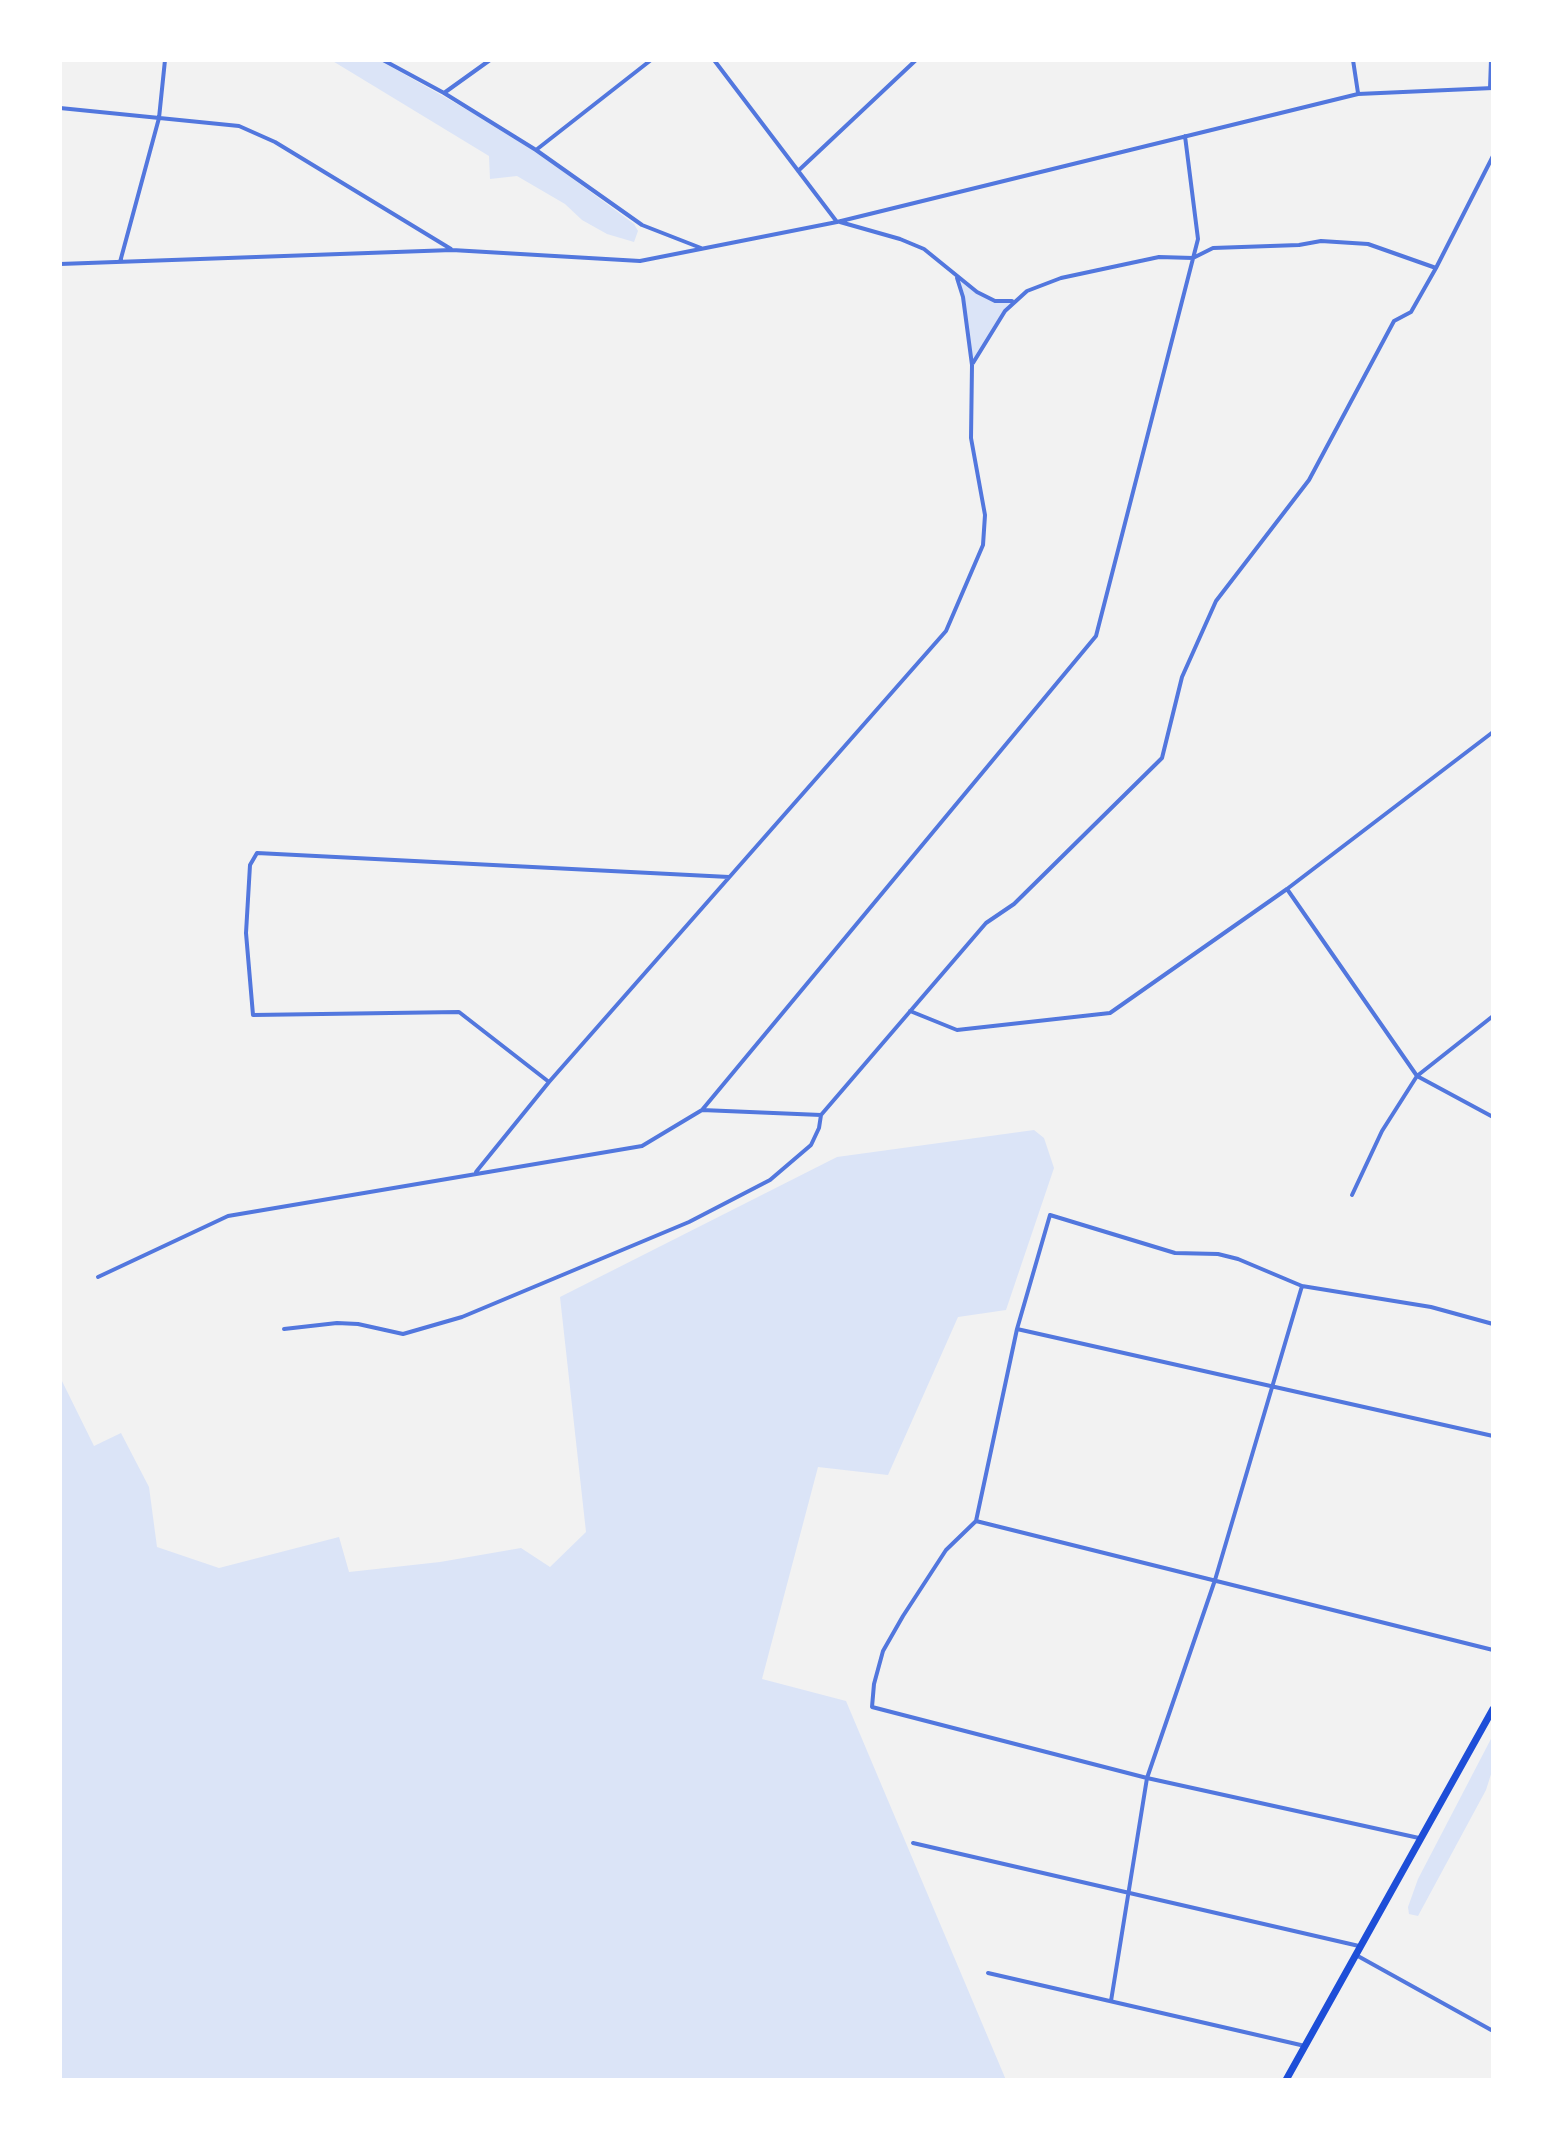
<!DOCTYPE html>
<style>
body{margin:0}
#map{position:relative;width:1553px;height:2140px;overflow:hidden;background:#f2f2f2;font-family:"Libre Baskerville",serif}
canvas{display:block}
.frame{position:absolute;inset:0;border:62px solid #fff;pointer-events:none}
</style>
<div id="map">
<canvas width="1553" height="2140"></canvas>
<div class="frame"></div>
</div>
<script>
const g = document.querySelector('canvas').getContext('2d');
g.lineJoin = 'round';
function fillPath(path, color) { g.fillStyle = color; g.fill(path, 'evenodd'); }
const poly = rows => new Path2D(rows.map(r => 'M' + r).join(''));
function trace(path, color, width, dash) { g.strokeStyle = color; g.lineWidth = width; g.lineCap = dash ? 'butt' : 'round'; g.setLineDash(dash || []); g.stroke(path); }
fillPath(poly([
 [331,60,379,60,519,139,634,224,638,231,634,242,607,234,582,220,565,204,517,176,490,179,489,156],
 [957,278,977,292,999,302,1016,300,1005,311,972,365,963,300],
 [1034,1130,1044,1138,1054,1168,1006,1310,958,1317,888,1475,818,1467,762,1679,846,1701,1006,2080,60,2080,60,1377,94,1446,121,1433,149,1487,157,1547,219,1568,339,1537,349,1572,440,1562,521,1548,550,1567,586,1532,560,1297,837,1157],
 [1493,1735,1493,1768,1486,1790,1418,1916,1409,1914,1408,1907,1418,1879]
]), '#dbe4f7');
trace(poly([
 [383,60,444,93,536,150,642,225,701,248],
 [714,60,837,222],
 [1353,60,1358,93],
 [1490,88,1491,60],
 [444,93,490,60],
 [60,108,239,126,275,142,451,249],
 [536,150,651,60],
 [798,171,916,60],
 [840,222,900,239,924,249,977,292,995,301,1012,301],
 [120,262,159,118,165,60],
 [60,264,452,250,640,261,837,222,1358,94,1493,88],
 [973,363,1005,311,1027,291,1061,278,1159,257,1193,258,1213,248,1299,245,1321,241,1368,244,1436,268],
 [1287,889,1417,1076,1493,1117],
 [910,1011,957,1030,1110,1013,1287,889,1493,732],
 [549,1082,459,1012,253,1015,246,933,250,865,257,853,729,877],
 [702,1110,821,1115],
 [476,1172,549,1082,946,631,983,545,985,515,971,438,972,365,963,297,957,278],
 [1352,1195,1382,1131,1417,1076,1493,1016],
 [98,1277,228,1216,642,1146,702,1110,1096,636,1198,239,1185,136],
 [284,1329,337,1323,358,1324,403,1334,462,1317,689,1222,770,1180,811,1145,819,1128,821,1115,986,923,1014,904,1162,758,1182,677,1216,601,1309,480,1394,321,1411,312,1436,268,1493,156],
 [1017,1329,1493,1436],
 [976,1521,1493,1650],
 [1419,1838,1147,1778,872,1707,874,1684,883,1651,903,1616,946,1550,976,1521,1017,1329,1050,1215,1175,1253,1218,1254,1238,1259,1302,1286,1431,1307,1493,1324],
 [913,1843,1359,1946],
 [1356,1955,1493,2031],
 [988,1973,1305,2046],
 [1111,2001,1147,1778,1215,1580,1302,1286]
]), '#5277de', 4);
trace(poly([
 [1286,2080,1493,1709]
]), '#1d4ed8', 7);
</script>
